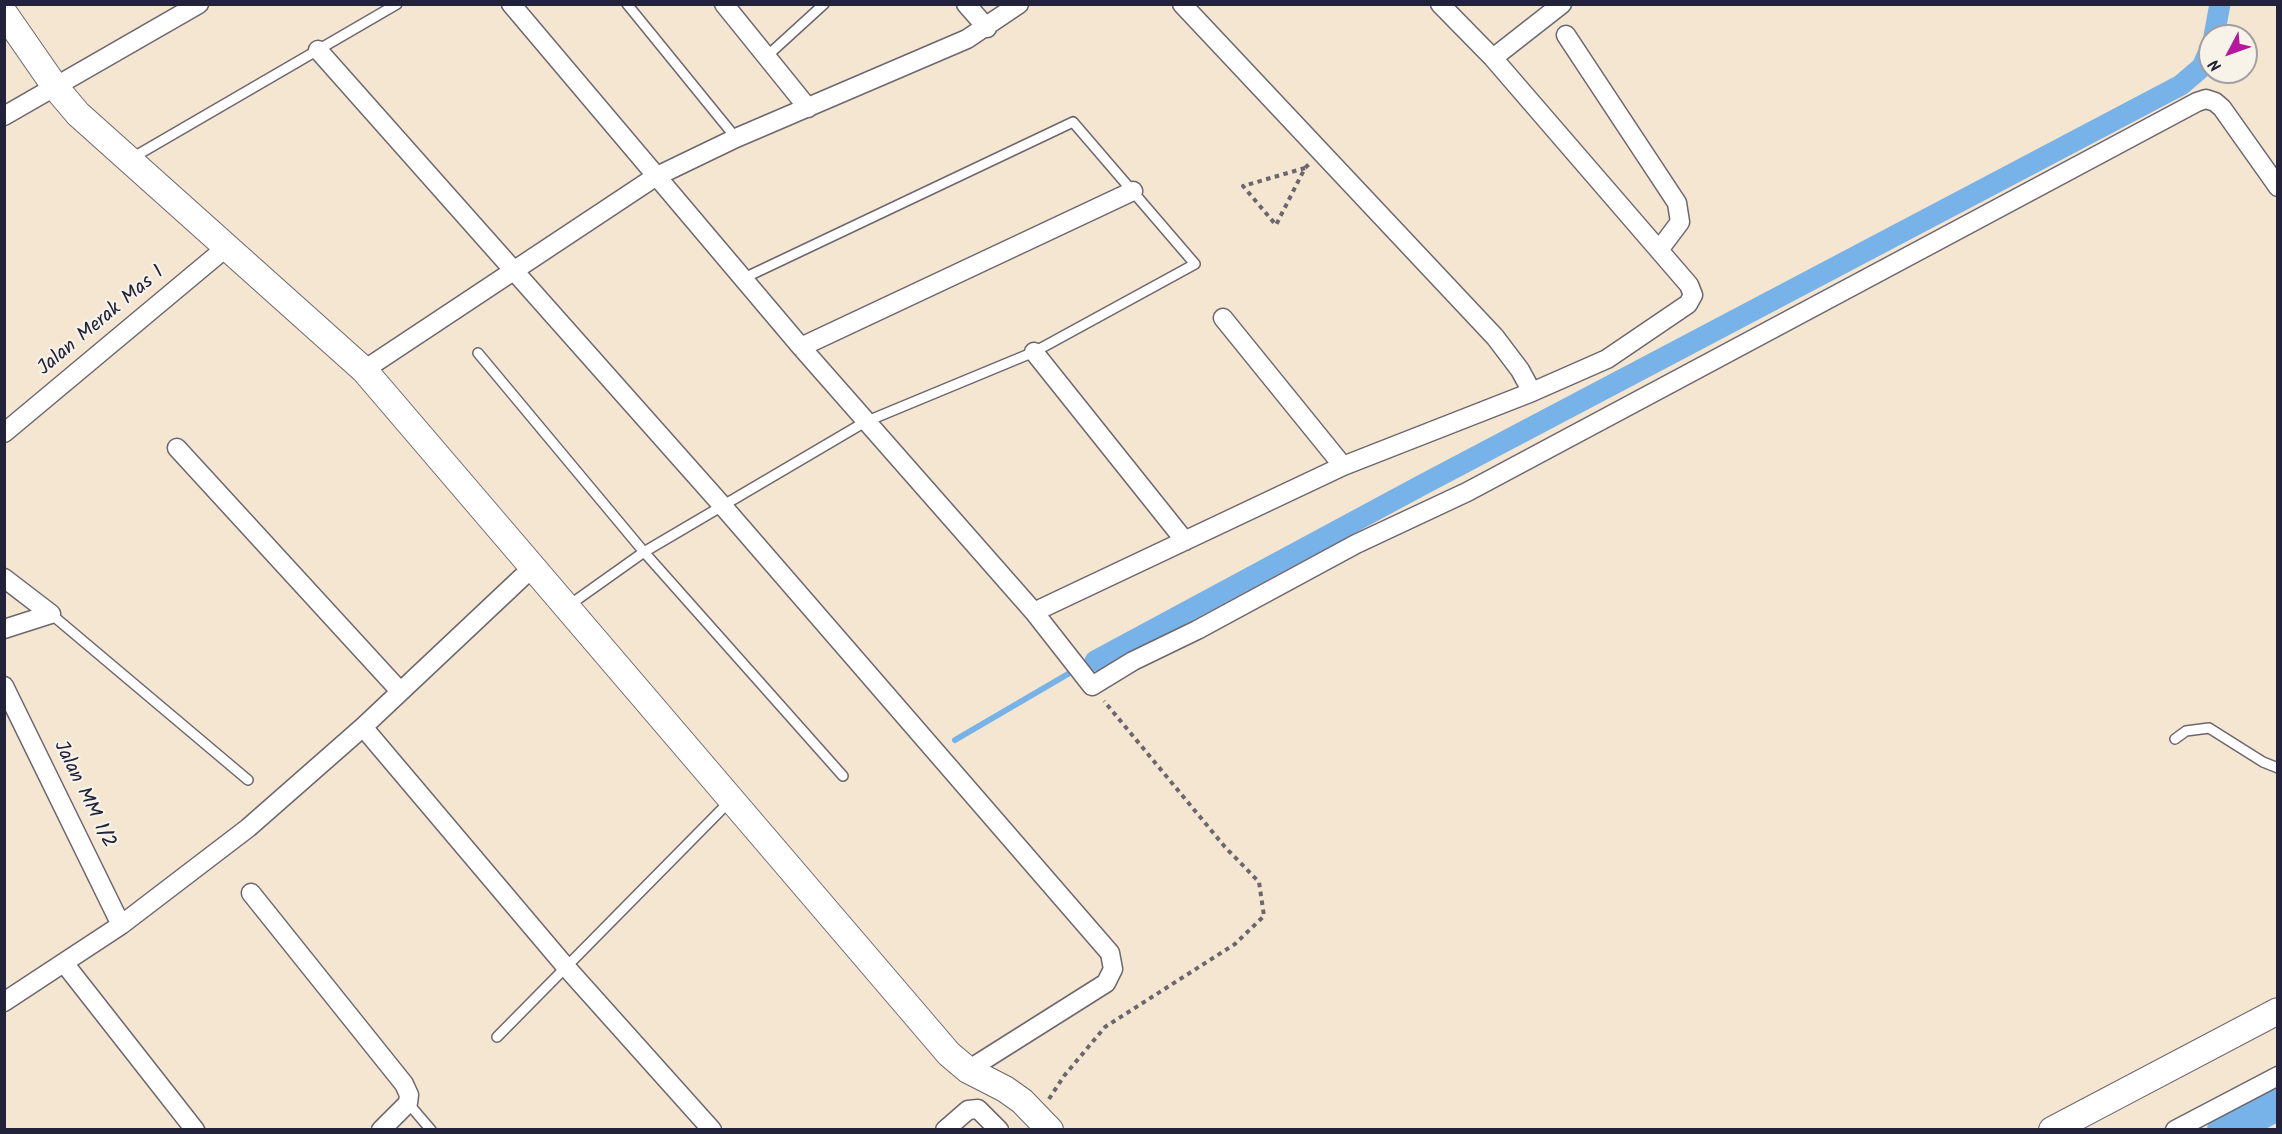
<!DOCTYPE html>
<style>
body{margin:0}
#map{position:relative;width:2282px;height:1134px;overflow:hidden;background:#f4e6d0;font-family:Kalam,sans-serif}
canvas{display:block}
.frame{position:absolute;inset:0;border:6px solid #22223b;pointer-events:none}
.north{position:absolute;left:2198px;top:24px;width:60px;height:60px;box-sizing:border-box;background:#f7f3e8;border:2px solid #a29fa3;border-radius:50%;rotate:229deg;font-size:16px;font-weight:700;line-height:24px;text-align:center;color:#22223b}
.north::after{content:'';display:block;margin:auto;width:21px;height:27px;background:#b5179e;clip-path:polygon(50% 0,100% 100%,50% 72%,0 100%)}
</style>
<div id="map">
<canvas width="2282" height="1134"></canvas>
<div class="frame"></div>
<div class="north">N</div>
</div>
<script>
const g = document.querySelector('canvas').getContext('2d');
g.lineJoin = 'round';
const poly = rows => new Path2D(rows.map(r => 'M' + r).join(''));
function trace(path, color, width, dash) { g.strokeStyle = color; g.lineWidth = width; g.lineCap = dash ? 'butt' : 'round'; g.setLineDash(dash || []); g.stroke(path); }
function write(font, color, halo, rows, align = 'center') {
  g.font = font + ' Kalam,sans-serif'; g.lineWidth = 4.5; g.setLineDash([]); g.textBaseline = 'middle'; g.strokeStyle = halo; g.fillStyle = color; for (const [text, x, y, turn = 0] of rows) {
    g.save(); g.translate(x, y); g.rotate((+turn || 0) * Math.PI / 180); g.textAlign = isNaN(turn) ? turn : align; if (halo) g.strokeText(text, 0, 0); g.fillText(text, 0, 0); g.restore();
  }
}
trace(poly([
 [955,740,1068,674]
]), '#77b2e8', 6);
trace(poly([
 [2214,36,2220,4],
 [1095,661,1422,485,2181,85,2202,67,2210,49]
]), '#77b2e8', 21);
trace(poly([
 [2225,1130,2278,1102]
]), '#77b2e8', 36);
const lane = poly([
 [627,4,736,138],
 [767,56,824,4],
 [132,158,397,4],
 [478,353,644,552,843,776],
 [568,606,644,552,865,422,1034,352,1195,264,1073,122,742,279],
 [51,614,248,780],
 [2175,739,2186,731,2209,728,2263,762,2278,768],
 [497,1037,729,802],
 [408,1103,431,1130]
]);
const street = poly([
 [511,4,801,347,1034,612,1092,686,1133,661,1197,630,1356,544,1467,492,2197,102,2206,99,2215,102,2222,108,2278,187],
 [724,4,808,108],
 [966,4,987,28],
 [1182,4,1495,337,1520,370,1532,392,1343,466],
 [1440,4,1493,58,1689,285,1693,295,1688,304,1607,359,1532,392],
 [1566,35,1677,203,1680,222,1659,250],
 [318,50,721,504,1110,953,1113,969,1106,983,968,1070],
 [1493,58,1562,4],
 [4,116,199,4],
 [801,347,1133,191],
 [1034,352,1185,541],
 [364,370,655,177,736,138,967,39,1019,4],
 [4,433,228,246],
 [177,448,399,690],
 [4,578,51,614],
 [1034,612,1343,466,1223,318],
 [4,629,51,614],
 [4,686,121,925],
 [363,727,566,967,712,1130],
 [251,893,404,1084,409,1095,408,1103,381,1130],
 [64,963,195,1130],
 [4,1002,121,925,248,828,363,727,534,566],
 [945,1130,968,1110,978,1109,999,1130],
 [2175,1130,2278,1076]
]);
const secondary = poly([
 [4,13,56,88,78,114,364,370,949,1054,968,1070,1005,1089,1022,1101,1050,1130],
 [2052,1130,2278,1011]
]);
trace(lane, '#6c676f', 12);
trace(street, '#6c676f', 21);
trace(secondary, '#6c676f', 28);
trace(poly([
 [1305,168,1243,186,1276,225,1305,168,1310,163],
 [1049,1099,1064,1076,1105,1027,1235,944,1264,916,1259,882,1225,847,1104,701]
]), '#6c676f', 4, [4.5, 4.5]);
trace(lane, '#fff', 9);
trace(street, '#fff', 18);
trace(secondary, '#fff', 26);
write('20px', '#22223b', '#f7f3e8', [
 ["Jalan Merak Mas 1",102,322,-40],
 ["Jalan MM 1/2",83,795,64]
]);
</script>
